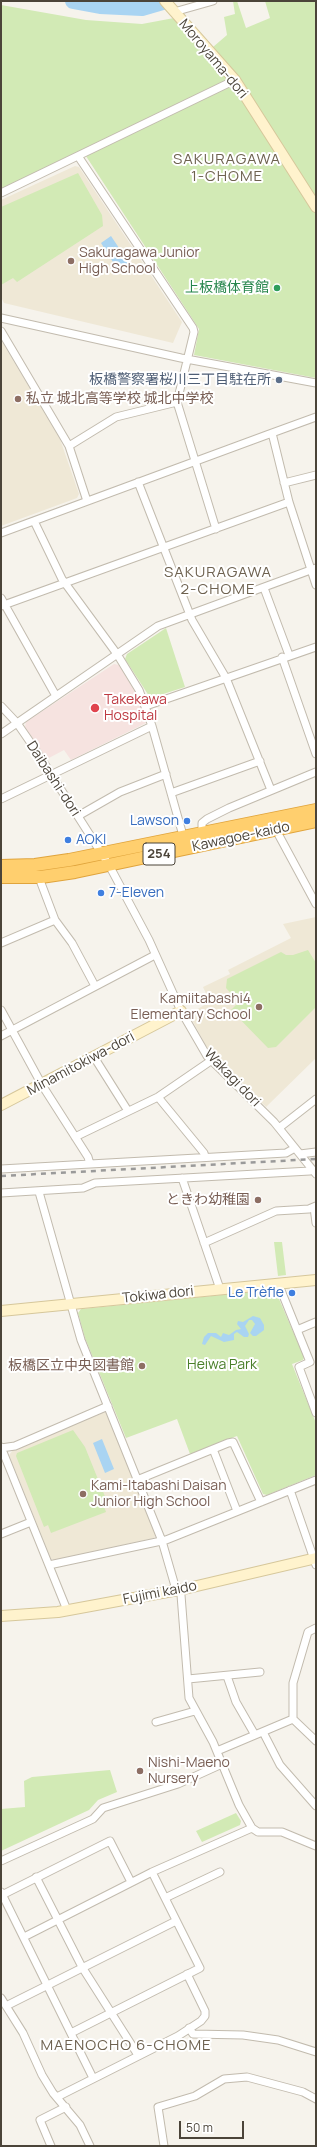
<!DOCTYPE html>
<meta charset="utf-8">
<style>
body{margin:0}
#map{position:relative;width:317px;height:2147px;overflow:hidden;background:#f6f3ec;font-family:Manrope,sans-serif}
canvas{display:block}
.frame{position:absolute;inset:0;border:2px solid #4b4439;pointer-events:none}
.scale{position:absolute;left:179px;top:2121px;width:65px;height:18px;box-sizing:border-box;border:2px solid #4b4439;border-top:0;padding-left:5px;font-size:12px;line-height:14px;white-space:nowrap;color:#4b4439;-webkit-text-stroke:3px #fff;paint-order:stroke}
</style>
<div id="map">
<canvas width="317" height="2147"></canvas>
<div class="frame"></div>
<div class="scale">50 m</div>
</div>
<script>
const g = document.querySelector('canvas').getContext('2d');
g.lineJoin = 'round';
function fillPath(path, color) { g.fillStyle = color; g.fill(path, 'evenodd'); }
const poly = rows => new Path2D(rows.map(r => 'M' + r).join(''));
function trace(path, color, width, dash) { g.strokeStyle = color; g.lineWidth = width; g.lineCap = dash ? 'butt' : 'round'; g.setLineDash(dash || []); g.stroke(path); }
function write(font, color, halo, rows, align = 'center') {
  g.font = font + ' Manrope,"Noto Sans JP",sans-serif'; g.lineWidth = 4; g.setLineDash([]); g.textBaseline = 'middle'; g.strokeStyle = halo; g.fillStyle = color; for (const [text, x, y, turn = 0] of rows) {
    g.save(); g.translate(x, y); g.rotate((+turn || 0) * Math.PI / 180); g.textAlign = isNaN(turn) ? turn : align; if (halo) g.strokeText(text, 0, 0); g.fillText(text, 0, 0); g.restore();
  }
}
fillPath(poly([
 [75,166,79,167,182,322,173,343,4,303,1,297,1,200],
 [1,340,60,439,79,494,77,498,1,526],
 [316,917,316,1058,266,1107,206,1046,190,1016,192,1012,210,1002,203,987,230,974,228,970,291,938,283,924],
 [105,1412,108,1414,156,1534,154,1538,56,1560,51,1559,9,1455,14,1449]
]), '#efe8d6');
fillPath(poly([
 [114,664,119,665,137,695,148,722,71,760,64,750,47,759,25,727,26,722]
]), '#f6e3e0');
fillPath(poly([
 [233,1,237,1,246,28,270,18,265,1,316,1,316,378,194,355,199,329,82,150,1,189,1,5,86,20,142,24,174,18,206,53,227,35,224,17,235,14],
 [78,173,102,215,103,226,17,282,13,278,1,285,1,207],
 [166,628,185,687,154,697,149,696,125,659,127,654],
 [308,950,316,963,316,1007,276,1047,268,1048,231,1010,239,1002,226,988,227,979,281,952,286,955,293,955],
 [274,1242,282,1242,286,1275,278,1276],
 [272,1290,276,1292,304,1357,303,1360,292,1364,316,1423,316,1475,267,1495,263,1494,237,1436,190,1454,177,1419,126,1438,85,1338,78,1313,81,1309],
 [73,1430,85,1447,106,1499,102,1501,106,1512,51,1533,48,1525,44,1527,16,1456,17,1453],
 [110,1770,117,1792,98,1800,89,1810,1,1851,1,1809,25,1807,24,1781,32,1777],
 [236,1813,241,1821,240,1825,202,1842,196,1831]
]), '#d2eab5');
fillPath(poly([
 [111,236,129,263,118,270,101,243],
 [253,1316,260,1318,264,1325,264,1330,256,1336,253,1336,250,1333,255,1324,252,1320,249,1320,245,1326,249,1334,248,1337,244,1337,237,1332,234,1334,234,1340,224,1342,211,1336,205,1345,202,1344,204,1337,208,1333,216,1333,221,1337,223,1333,229,1335,236,1330,241,1329,237,1324,238,1321,243,1322],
 [102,1439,114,1469,105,1473,93,1443]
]), '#a9d4f2');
trace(poly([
 [73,1,100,6,142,8,166,1]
]), '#a9d4f2', 16);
const street = poly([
 [174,12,213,1],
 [78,156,193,328,194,332,177,402,216,529],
 [1,193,235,80],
 [1,318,181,358,316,383],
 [1,331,69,446,87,501],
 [316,417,272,433,289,502,316,585],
 [69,446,116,417,177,402],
 [138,482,192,620,226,678,271,790],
 [284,483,316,475],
 [34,521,62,579,117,654,139,690,152,726,184,839],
 [1,533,272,433],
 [264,588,289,655],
 [1,598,56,696],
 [1,606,289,502],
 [282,657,316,754],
 [1,706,17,723,37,752,109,865,149,940,181,1011,207,1056,274,1122,316,1174],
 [146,706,316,647],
 [1,734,158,626,316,568],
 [171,793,260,761],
 [1,799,152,726],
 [78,816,120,792,166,774],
 [276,830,316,904],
 [202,834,202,823,207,819,229,808,316,772],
 [55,920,72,943,95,986],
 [1,943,55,920,41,883,41,877],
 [1,1010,42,1085,88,1157,90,1164],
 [1,1036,155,955],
 [94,1057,128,1111],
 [158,1097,204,1153,205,1157],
 [279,1128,316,1099],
 [75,1137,158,1097,212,1060],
 [300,1154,316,1152],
 [1,1169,286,1153,295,1148],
 [182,1178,220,1289],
 [39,1192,81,1340,162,1541,175,1586,181,1595,189,1698,213,1742,239,1805,252,1828,258,1832,282,1832,316,1846],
 [1,1193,83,1188,95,1183,310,1171,312,1169],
 [314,1207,316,1223],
 [204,1243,276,1211,309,1209,316,1206],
 [278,1283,310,1362,299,1367,316,1413],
 [297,1330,316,1322],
 [1,1447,67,1610],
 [1,1448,15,1446,108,1406],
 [213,1449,237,1511],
 [137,1480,228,1443,233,1442,261,1502],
 [290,1490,316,1565],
 [1,1534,31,1522],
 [49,1565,166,1540,316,1480],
 [316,1628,308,1632,293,1683,293,1719,316,1741],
 [227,1676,236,1702,255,1735],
 [188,1679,260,1672],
 [156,1722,195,1711],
 [263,1732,280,1765,316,1806],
 [217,1751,293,1719],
 [1,1861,93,1819,103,1808,178,1784,222,1764],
 [36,1877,82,1967,138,2055],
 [1,1892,93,2078],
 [2,1895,110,1841,131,1882],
 [165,1898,220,1872],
 [24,1937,152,1872,252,1828],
 [1,1998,23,2033,42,2075,53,2093,80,2125,90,2146],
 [6,2006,176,1921],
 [189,2028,193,2034,243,2035,278,2040,316,2052],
 [71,2033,200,1968,152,1872],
 [57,2097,178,2036,201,2021,205,2016,205,2011,187,1974],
 [51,2146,40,2120,66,2107],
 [164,2146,158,2107,195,2096,224,2079,247,2077,303,2092,316,2099]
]);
const secondary = poly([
 [165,1,235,80,316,207],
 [1,1105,181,1011],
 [1,1311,316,1280],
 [1,1616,58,1612,134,1598,184,1589,316,1558]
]);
const highway = poly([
 [1,866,35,865,69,860,316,810],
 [1,877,41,877,75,872,316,821]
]);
trace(street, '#c2bbae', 9);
trace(secondary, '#d6c79b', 12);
trace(highway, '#e0a43c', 14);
trace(street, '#fff', 7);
trace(secondary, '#fff3cd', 10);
trace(highway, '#ffcf6e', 12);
trace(poly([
 [1,1176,316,1159]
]), '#9a9a9a', 2.5, [5, 5]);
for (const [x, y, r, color] of [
 [71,261,4,"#8d6e63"],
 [277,288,4,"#2e9e5b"],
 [279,380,4,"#5c6f8a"],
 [18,399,4,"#8d6e63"],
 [95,708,5,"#e0444e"],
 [187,821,4,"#3f7fe0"],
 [68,840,4,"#3f7fe0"],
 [101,893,4,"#3f7fe0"],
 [259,1007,4,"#8d6e63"],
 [258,1200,4,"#8d6e63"],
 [292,1293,4,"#3f7fe0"],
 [142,1366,4,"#8d6e63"],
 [83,1494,4,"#8d6e63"],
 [140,1771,4,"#8d6e63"]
]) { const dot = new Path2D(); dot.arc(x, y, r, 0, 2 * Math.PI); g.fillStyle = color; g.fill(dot); trace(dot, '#fff', 1.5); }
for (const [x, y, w] of [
 [159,854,32]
]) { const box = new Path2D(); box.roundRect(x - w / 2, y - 11, w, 22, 3); g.fillStyle = '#fff'; g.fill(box); trace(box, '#4b4439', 1); }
write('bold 13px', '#4b4439', null, [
 ["254",159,854]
]);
write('14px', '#4b4439', '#fff', [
 ["Moroyama-dori",213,59,50],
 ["Daibashi-dori",53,779,57],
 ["Kawagoe-kaido",241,837,-12],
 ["Minamitokiwa-dori",81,1064,-28],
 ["Wakagi dori",232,1078,46],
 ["Tokiwa dori",158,1295,-6],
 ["Fujimi kaido",160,1593,-11]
]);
write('14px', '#785e54', '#fff', [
 ["Sakuragawa Junior",79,253],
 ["High School",79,269],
 ["私立 城北高等学校 城北中学校",26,399],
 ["Kamiitabashi4",251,999,"right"],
 ["Elementary School",251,1015,"right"],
 ["ときわ幼稚園",250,1200,"right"],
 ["板橋区立中央図書館",134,1366,"right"],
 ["Kami-Itabashi Daisan",91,1486],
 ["Junior High School",91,1502],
 ["Nishi-Maeno",148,1763],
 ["Nursery",148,1779]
], 'left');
write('14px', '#27864d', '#fff', [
 ["上板橋体育館",269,288]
], 'right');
write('14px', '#4e5e75', '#fff', [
 ["板橋警察署桜川三丁目駐在所",271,380]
], 'right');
write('14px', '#be3a42', '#fff', [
 ["Takekawa",104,700],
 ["Hospital",104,716]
], 'left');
write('14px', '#366cbe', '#fff', [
 ["Lawson",179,821],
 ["AOKI",76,840,"left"],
 ["7-Eleven",109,893,"left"],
 ["Le Trèfle",284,1293]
], 'right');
write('14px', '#4a7f2a', '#fff', [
 ["Heiwa Park",222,1365]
]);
g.letterSpacing = '1px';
write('15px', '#6e6250', '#fff', [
 ["SAKURAGAWA",227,160],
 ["1-CHOME",227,177],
 ["SAKURAGAWA",218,573],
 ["2-CHOME",218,590],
 ["MAENOCHO 6-CHOME",126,2046]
]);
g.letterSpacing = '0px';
</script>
